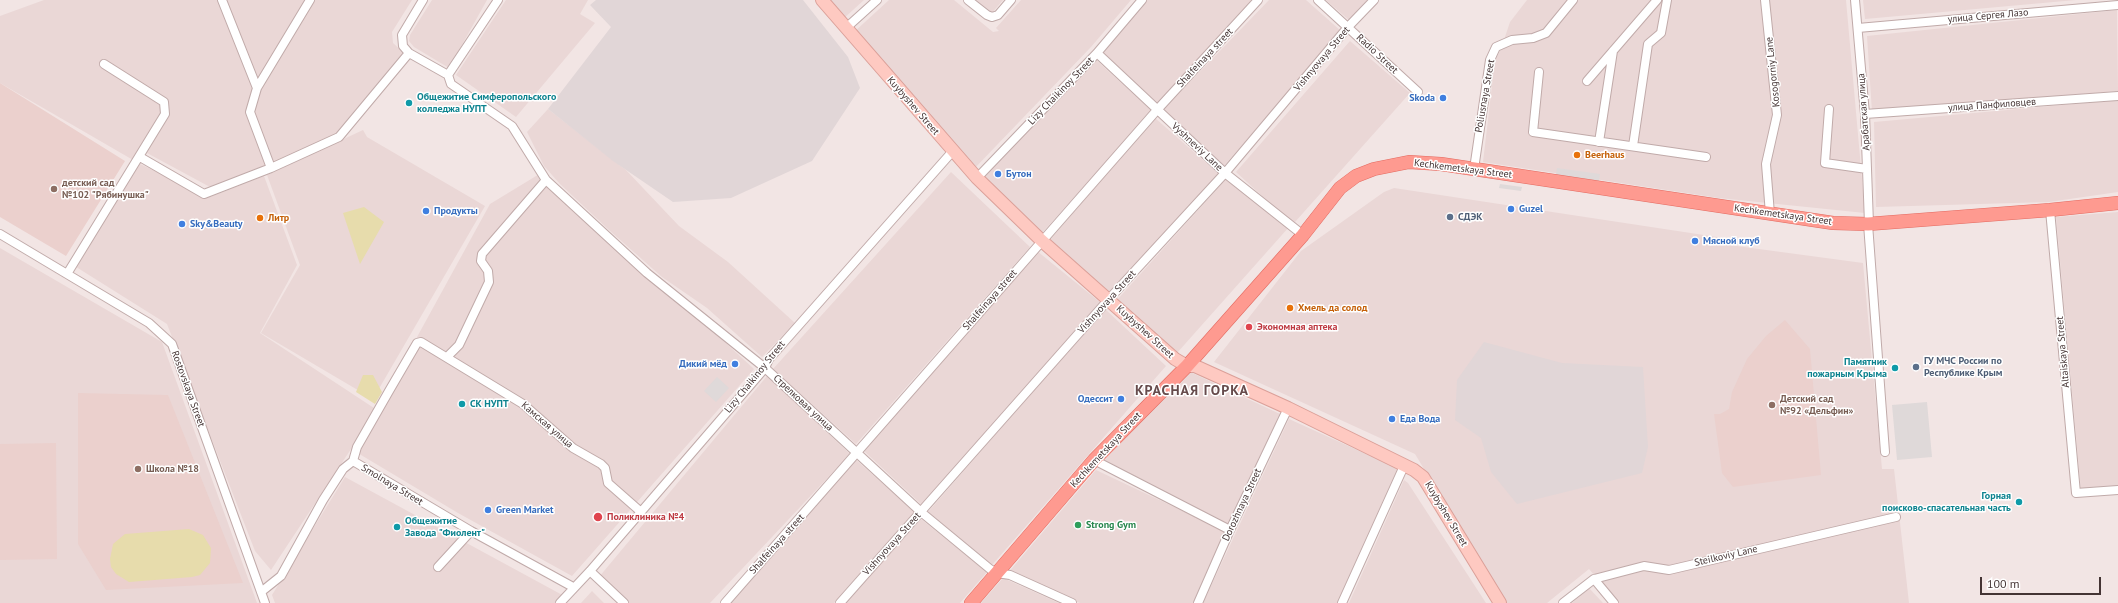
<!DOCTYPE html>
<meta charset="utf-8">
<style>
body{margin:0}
#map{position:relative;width:2118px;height:603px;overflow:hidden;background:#f2e5e4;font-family:"PT Sans",sans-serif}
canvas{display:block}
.scale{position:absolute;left:1980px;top:577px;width:121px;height:18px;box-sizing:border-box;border:2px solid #443434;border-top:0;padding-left:5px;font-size:12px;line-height:14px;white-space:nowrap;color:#443434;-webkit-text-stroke:3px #fff;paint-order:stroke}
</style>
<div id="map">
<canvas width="2118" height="603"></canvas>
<div class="scale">100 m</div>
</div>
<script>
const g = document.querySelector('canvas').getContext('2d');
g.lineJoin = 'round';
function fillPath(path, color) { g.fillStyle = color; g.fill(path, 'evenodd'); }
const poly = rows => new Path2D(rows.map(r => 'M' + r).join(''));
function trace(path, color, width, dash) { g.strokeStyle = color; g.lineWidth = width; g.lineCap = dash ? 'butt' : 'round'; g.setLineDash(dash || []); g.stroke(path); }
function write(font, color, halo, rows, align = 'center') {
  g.font = font + ' "PT Sans",sans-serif'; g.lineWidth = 3; g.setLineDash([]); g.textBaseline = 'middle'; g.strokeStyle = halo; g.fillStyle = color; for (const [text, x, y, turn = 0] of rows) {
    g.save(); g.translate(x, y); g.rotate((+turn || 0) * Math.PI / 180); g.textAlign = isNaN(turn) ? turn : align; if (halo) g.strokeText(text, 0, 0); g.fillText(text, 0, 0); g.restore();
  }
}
fillPath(poly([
 [44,0,412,0,392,32,393,43,405,54,337,135,273,165,210,187,147,153,140,164,210,197,264,176,297,265,260,333,377,410,490,204,541,173,754,369,572,576,458,513,351,449,271,570,255,551,167,324,73,265,140,164,0,83,0,16],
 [432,0,487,0,449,68,414,47,409,41,410,35],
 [506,0,588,0,580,14,595,23,516,117,456,75],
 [825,0,864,0,842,20],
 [889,0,954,0,993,32,999,31,996,28,1021,0,1131,0,1091,47,973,170,853,33],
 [974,0,1003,0,991,14],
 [1146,0,1252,0,1158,103,1101,53],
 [1269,0,1306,0,1341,31,1223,167,1163,110],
 [1326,0,1369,0,1350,21],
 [1527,0,1846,0,1865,213,1719,198,1483,162,1495,60,1501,49,1510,22],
 [1863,0,2076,0,1865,19],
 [2117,10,2118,91,1872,112,1867,36],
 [1350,41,1410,93,1295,222,1285,217,1236,172],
 [1095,59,1152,111,1041,234,981,178],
 [2118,100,2118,192,2049,202,1876,207,1874,122],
 [548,109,626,170,679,226,728,262,795,323,762,357,707,308,662,277,609,230,560,184,544,166,527,132],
 [1155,118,1219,174,1111,294,1049,241],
 [363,130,367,137,485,206,373,399,261,333,300,265,267,175],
 [951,172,1030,247,856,444,773,369],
 [1227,178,1289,227,1177,353,1116,301],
 [1394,188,1717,237,1729,245,1863,263,1882,469,1894,469,1909,603,1619,603,1589,569,1547,603,1505,603,1415,454,1214,362,1301,251,1384,192],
 [2118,212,2118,488,2081,491,2056,217],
 [0,248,162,342,257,603,0,603],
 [1037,251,1101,303,922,505,863,450],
 [1105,309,1166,366,992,565,928,512],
 [1188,371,1280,414,1227,526,1103,462],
 [767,376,850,454,710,603,627,603,599,577],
 [1289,419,1399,469,1339,603,1203,603],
 [855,459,915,512,834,603,728,603],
 [1096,470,1225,531,1195,603,1080,603,1007,574],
 [345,477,566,597,562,603,275,603,272,595],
 [1404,480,1408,483,1486,603,1349,603],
 [921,519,987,572,960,603,845,603],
 [1003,578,1059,603,981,603],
 [1589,588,1603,603,1572,603],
 [592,591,604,603,581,603]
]), '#ead7d6');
fillPath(poly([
 [596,0,803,0,848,57,860,88,812,161,731,198,673,202,613,161,548,109,611,27,590,5],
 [1484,342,1562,363,1643,367,1648,447,1642,473,1517,504,1491,472,1481,438,1455,420,1457,380]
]), '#e1d6d7');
fillPath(poly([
 [0,83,125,161,66,256,0,217],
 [1785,320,1810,349,1821,475,1733,487,1722,473,1714,414,1720,414,1729,409,1732,392,1747,359,1766,336],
 [78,393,168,395,243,583,106,590,78,544],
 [56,443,57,559,0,560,0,444]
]), '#ebd0cd');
fillPath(poly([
 [364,207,384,222,360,264,343,213],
 [363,375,373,375,382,392,375,404,356,392],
 [189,529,203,535,211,548,210,563,200,575,192,577,129,582,116,574,111,567,110,559,113,544,125,534]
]), '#e7dcac');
fillPath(poly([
 [1557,168,1600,174,1599,181,1556,175],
 [1500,184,1522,187,1521,191,1499,188],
 [717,377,729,388,716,402,704,391],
 [1927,402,1932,457,1897,460,1892,405]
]), '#dfd9d9');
const street = poly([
 [222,0,257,88,250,112,271,168],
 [423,0,402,35,403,46,409,53,448,75,451,84,512,126,546,180,647,273,765,368,921,512,990,569,997,573,1010,575,1072,603],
 [968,0,987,15,992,17,998,15,1011,0],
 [1318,0,1418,92],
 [1765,0,1777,115,1766,164,1770,214],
 [1855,0,1865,114,1869,224],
 [846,28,877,0],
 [1858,28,2118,5],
 [1097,53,1225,173,1303,235],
 [1539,72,1533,132,1706,157],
 [448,75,498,0],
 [1587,81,1657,0],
 [257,88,310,0],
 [1829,109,1825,163,1867,169],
 [1865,114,2118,96],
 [1599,142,1613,51],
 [1633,146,1648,44,1661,33,1667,0],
 [140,157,204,194,271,168,339,137,409,53],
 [1474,169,1490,60,1496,47,1512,40,1533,38,1546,33,1573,0],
 [977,178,1097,53,1142,0],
 [2050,210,2076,493,2118,490],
 [1868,224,1885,452],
 [0,234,149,323,172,344,265,603],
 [67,274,165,114,164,102,104,64],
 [448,356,459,345,489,282,488,271,481,261,482,254,546,180],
 [1094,460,1230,530],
 [353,461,357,447,389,391,417,343,421,342,523,404,573,448,601,464,605,468,608,483,641,512],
 [353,461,471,531,573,587],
 [438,567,471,531],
 [590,571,624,603],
 [1594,579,1614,603],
 [261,592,281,576,323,500,343,469,353,461],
 [560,603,590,571,765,368,769,359,952,152],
 [725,603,1157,110,1258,0],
 [840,603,1109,299,1225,173,1348,27,1374,0],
 [1198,603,1230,530,1288,408],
 [1342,603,1404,466],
 [1563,603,1594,579,1644,566,1669,570,1896,517]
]);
const secondary = poly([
 [822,0,977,178,1042,241,1175,359,1187,366,1195,366,1288,408,1414,470,1423,477,1500,603]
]);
const primary = poly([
 [971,603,1094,460,1187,366,1303,235,1340,188,1356,176,1374,169,1409,162,1441,164,1833,223,1868,224,2050,210,2118,203]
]);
trace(street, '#c0aaa9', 10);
trace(secondary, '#dba099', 14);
trace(primary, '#e36a60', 14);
trace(street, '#fff', 8);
trace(secondary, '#fec9c1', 12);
trace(primary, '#fe9a90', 13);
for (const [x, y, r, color] of [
 [1443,98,4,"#3f7fe0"],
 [409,103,4,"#0f9aa8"],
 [1577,155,4,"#e8710a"],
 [998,174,4,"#3f7fe0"],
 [54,189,4,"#8d6e63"],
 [1511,209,4,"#3f7fe0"],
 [426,211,4,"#3f7fe0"],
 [1450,217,4,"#5c6f8a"],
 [260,218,4,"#e8710a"],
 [182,224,4,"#3f7fe0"],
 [1695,241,4,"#3f7fe0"],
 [1290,308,4,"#e8710a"],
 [1249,327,4,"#e0444e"],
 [735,364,4,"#3f7fe0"],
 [1916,367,4,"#5c6f8a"],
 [1895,368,4,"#0f9aa8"],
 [1121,399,4,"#3f7fe0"],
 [462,404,4,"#0f9aa8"],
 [1772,405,4,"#8d6e63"],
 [1392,419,4,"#3f7fe0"],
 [138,469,4,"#8d6e63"],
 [2019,502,4,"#0f9aa8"],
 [488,510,4,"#3f7fe0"],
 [598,517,5,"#e0444e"],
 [1078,525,4,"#2e9e5b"],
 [397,527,4,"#0f9aa8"]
]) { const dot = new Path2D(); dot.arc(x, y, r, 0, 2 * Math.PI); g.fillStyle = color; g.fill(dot); trace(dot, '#fff', 1.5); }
write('10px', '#443434', '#fff', [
 ["улица Сергея Лазо",1988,16,-5],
 ["Radio Street",1377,54,43],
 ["Shalfeinaya street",1205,58,-47],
 ["Vishnyovaya Street",1322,59,-50],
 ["Kosogorniy Lane",1773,72,-96],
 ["Lizy Chaikinoy Street",1061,91,-46],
 ["Poliusnaya Street",1485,96,-80],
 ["улица Панфиловцев",1992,105,-4],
 ["Kuybyshev Street",913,106,49],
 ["Арабатская улица",1864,112,-94],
 ["Vyshneviy Lane",1197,147,43],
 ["Kechkemetskaya Street",1463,169,7],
 ["Kechkemetskaya Street",1783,215,8],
 ["Shalfeinaya street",990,300,-49],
 ["Vishnyovaya Street",1107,302,-48],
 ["Kuybyshev Street",1145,332,42],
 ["Altaiskaya Street",2063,352,-95],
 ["Lizy Chaikinoy Street",755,377,-51],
 ["Rostovskaya Street",188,389,70],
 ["Стрелковая улица",803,403,43],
 ["Камская улица",547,425,41],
 ["Kechkemetskaya Street",1106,450,-47],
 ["Smolnaya Street",392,485,31],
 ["Dorozhnaya Street",1242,505,-65],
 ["Kuybyshev Street",1446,514,59],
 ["Shalfeinaya street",777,544,-48],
 ["Vishnyovaya Street",892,544,-48],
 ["Steilkoviy Lane",1726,556,-13]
]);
write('bold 10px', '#0d838f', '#fff', [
 ["Общежитие Симферопольского",417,97],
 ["колледжа НУПТ",417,109],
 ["Памятник",1887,362,"right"],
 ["пожарным Крыма",1887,374,"right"],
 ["СК НУПТ",470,404],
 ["Горная",2011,496,"right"],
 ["поисково-спасательная часть",2011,508,"right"],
 ["Общежитие",405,521],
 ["Завода \"Фиолент\"",405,533]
], 'left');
write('bold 10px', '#366cbe', '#fff', [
 ["Skoda",1435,98,"right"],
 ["Бутон",1006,174],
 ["Guzel",1519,209],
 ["Продукты",434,211],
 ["Sky&Beauty",190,224],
 ["Мясной клуб",1703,241],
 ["Дикий мёд",727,364,"right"],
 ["Одессит",1113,399,"right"],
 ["Еда Вода",1400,419],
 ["Green Market",496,510]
], 'left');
write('bold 10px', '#c56008', '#fff', [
 ["Beerhaus",1585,155],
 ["Литр",268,218],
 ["Хмель да солод",1298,308]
], 'left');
write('bold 10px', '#785e54', '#fff', [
 ["детский сад",62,183],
 ["№102 \"Рябинушка\"",62,195],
 ["Детский сад",1780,399],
 ["№92 «Дельфин»",1780,411],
 ["Школа №18",146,469]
], 'left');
write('bold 10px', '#4e5e75', '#fff', [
 ["СДЭК",1458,217],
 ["ГУ МЧС России по",1924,361],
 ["Республике Крым",1924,373]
], 'left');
write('bold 10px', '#be3a42', '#fff', [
 ["Экономная аптека",1257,327],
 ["Поликлиника №4",607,517]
], 'left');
write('bold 10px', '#27864d', '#fff', [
 ["Strong Gym",1086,525]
], 'left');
g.letterSpacing = '1px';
write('bold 14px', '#664b4c', '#fff', [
 ["КРАСНАЯ ГОРКА",1192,391]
]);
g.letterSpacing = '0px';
</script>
